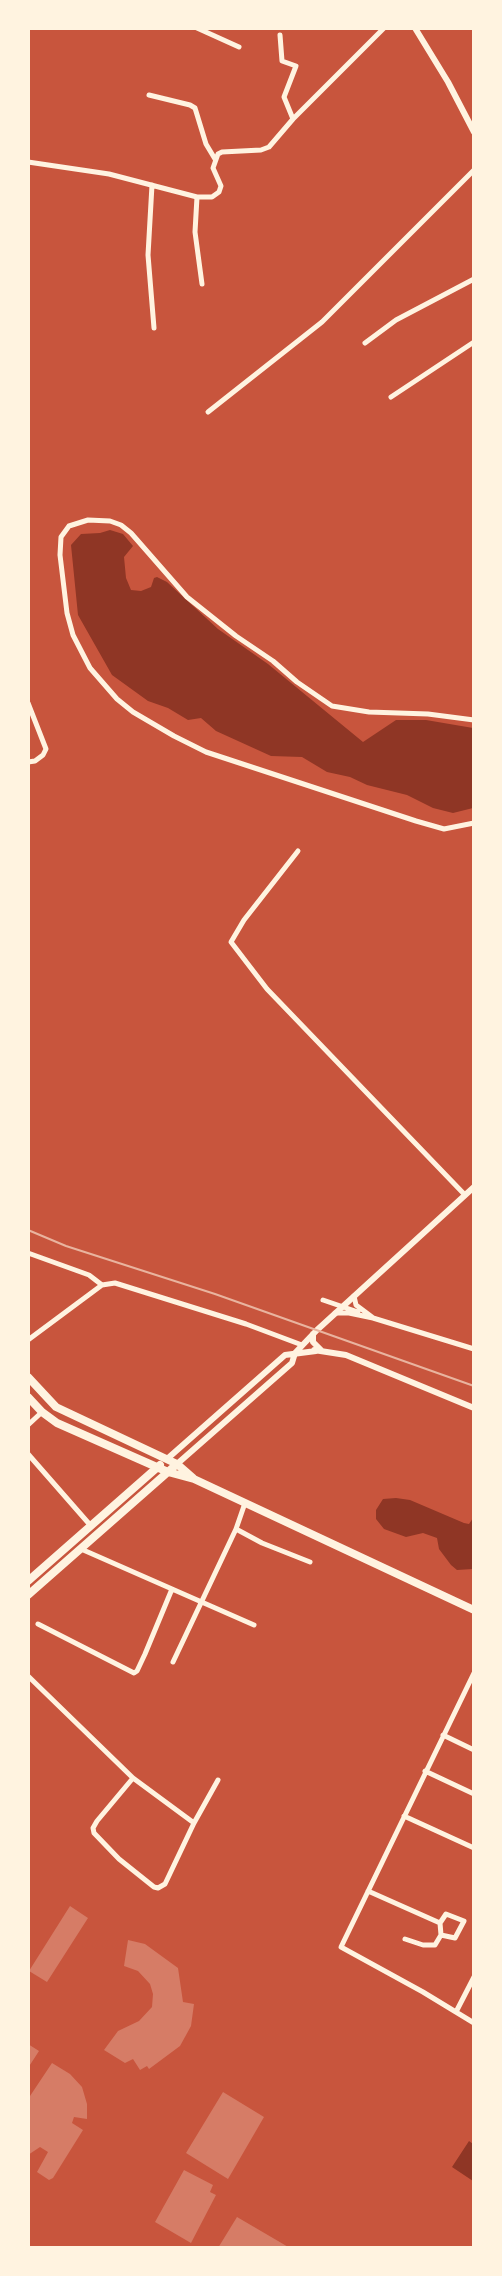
<!DOCTYPE html>
<style>
body{margin:0}
#map{position:relative;width:502px;height:2276px;overflow:hidden;background:#c8553d;font-family:Commissioner,sans-serif}
canvas{display:block}
.frame{position:absolute;inset:0;border:30px solid #fff3e0;pointer-events:none}
</style>
<div id="map">
<canvas width="502" height="2276"></canvas>
<div class="frame"></div>
</div>
<script>
const g = document.querySelector('canvas').getContext('2d');
g.lineJoin = 'round';
function fillPath(path, color) { g.fillStyle = color; g.fill(path, 'evenodd'); }
const poly = rows => new Path2D(rows.map(r => 'M' + r).join(''));
function trace(path, color, width, dash) { g.strokeStyle = color; g.lineWidth = width; g.lineCap = dash ? 'butt' : 'round'; g.setLineDash(dash || []); g.stroke(path); }
fillPath(poly([
 [110,530,123,534,133,546,124,557,126,578,131,590,141,591,151,587,154,578,157,577,167,582,218,629,268,664,363,742,396,720,426,720,473,728,473,808,453,813,433,808,407,795,367,785,350,777,327,772,302,757,271,756,216,731,201,718,188,720,168,708,148,701,112,675,78,615,71,545,81,534,100,533],
 [396,1498,410,1500,464,1523,469,1524,473,1518,473,1569,457,1570,451,1565,439,1549,437,1538,423,1533,406,1537,384,1529,376,1519,376,1510,383,1499],
 [469,2141,473,2144,473,2181,452,2167]
]), '#8f3625');
fillPath(poly([
 [70,1906,88,1918,47,1982,29,1971],
 [128,1940,145,1944,178,1968,183,2002,194,2004,191,2026,180,2046,149,2069,147,2066,140,2070,133,2059,125,2063,104,2050,118,2031,139,2021,152,2007,153,1994,150,1984,138,1971,124,1966],
 [28,2044,39,2051,28,2068],
 [52,2063,70,2074,82,2087,87,2104,87,2119,74,2117,72,2123,83,2130,53,2178,49,2180,37,2172,48,2152,40,2147,28,2155,28,2099],
 [223,2092,264,2117,228,2179,186,2153],
 [184,2170,213,2185,210,2192,216,2195,191,2243,155,2222],
 [237,2217,290,2248,218,2248]
]), '#d67c66');
trace(poly([
 [197,28,239,47],
 [280,35,282,61,296,66,284,97,293,119],
 [149,95,190,105,195,108,206,144,215,159],
 [28,162,109,174,197,197,212,197,219,192,221,186,213,168,218,154,222,152,261,150,269,147,293,119,384,28],
 [152,185,148,255,154,328],
 [197,197,195,232,202,284],
 [365,343,396,320,474,279],
 [391,397,474,342],
 [208,412,322,322,474,170],
 [28,703,46,749,43,755,35,761,28,762],
 [474,720,428,714,369,712,332,706,297,682,273,661,236,636,187,597,131,533,121,525,110,521,88,520,69,526,61,537,60,555,67,613,73,635,90,668,117,699,133,712,174,736,206,752,416,821,444,829,474,823],
 [298,851,244,920,231,942,267,989,465,1195],
 [28,1253,89,1275,102,1285],
 [354,1296,356,1305,372,1317],
 [323,1300,358,1312],
 [335,1313,349,1313,373,1318,474,1349],
 [28,1340,102,1285,115,1283,246,1324,302,1345],
 [28,1425,42,1412],
 [28,1454,91,1526],
 [236,1529,262,1543,310,1562],
 [81,1549,254,1625],
 [38,1624,134,1673,137,1671,145,1654,172,1589],
 [173,1662,236,1529,245,1503],
 [474,1673,341,1947,423,1992,474,2023],
 [28,1676,133,1778,194,1823,218,1780],
 [443,1735,474,1750],
 [425,1771,474,1794],
 [133,1778,97,1821,93,1828,94,1833,119,1859,154,1887,158,1888,165,1884,194,1823],
 [404,1816,474,1848],
 [368,1891,440,1923],
 [405,1939,423,1945,435,1945,441,1935,440,1923,446,1914,464,1921,455,1938,441,1935],
 [456,2012,474,1977]
]), '#fff3e0', 5);
trace(poly([
 [415,28,448,82,474,132],
 [313,1334,313,1342,322,1351],
 [314,1350,346,1355,474,1408],
 [167,1459,285,1355,316,1351],
 [177,1464,292,1363,295,1353,317,1330,474,1187]
]), '#fff3e0', 6);
trace(poly([
 [28,1377,56,1407,177,1464,193,1478],
 [28,1397,42,1412,57,1423,168,1472,194,1479,474,1610],
 [28,1581,160,1465],
 [28,1595,177,1464]
]), '#fff3e0', 8);
trace(poly([
 [28,1230,66,1246,215,1294,474,1386]
]), '#e9b49f', 2);
</script>
